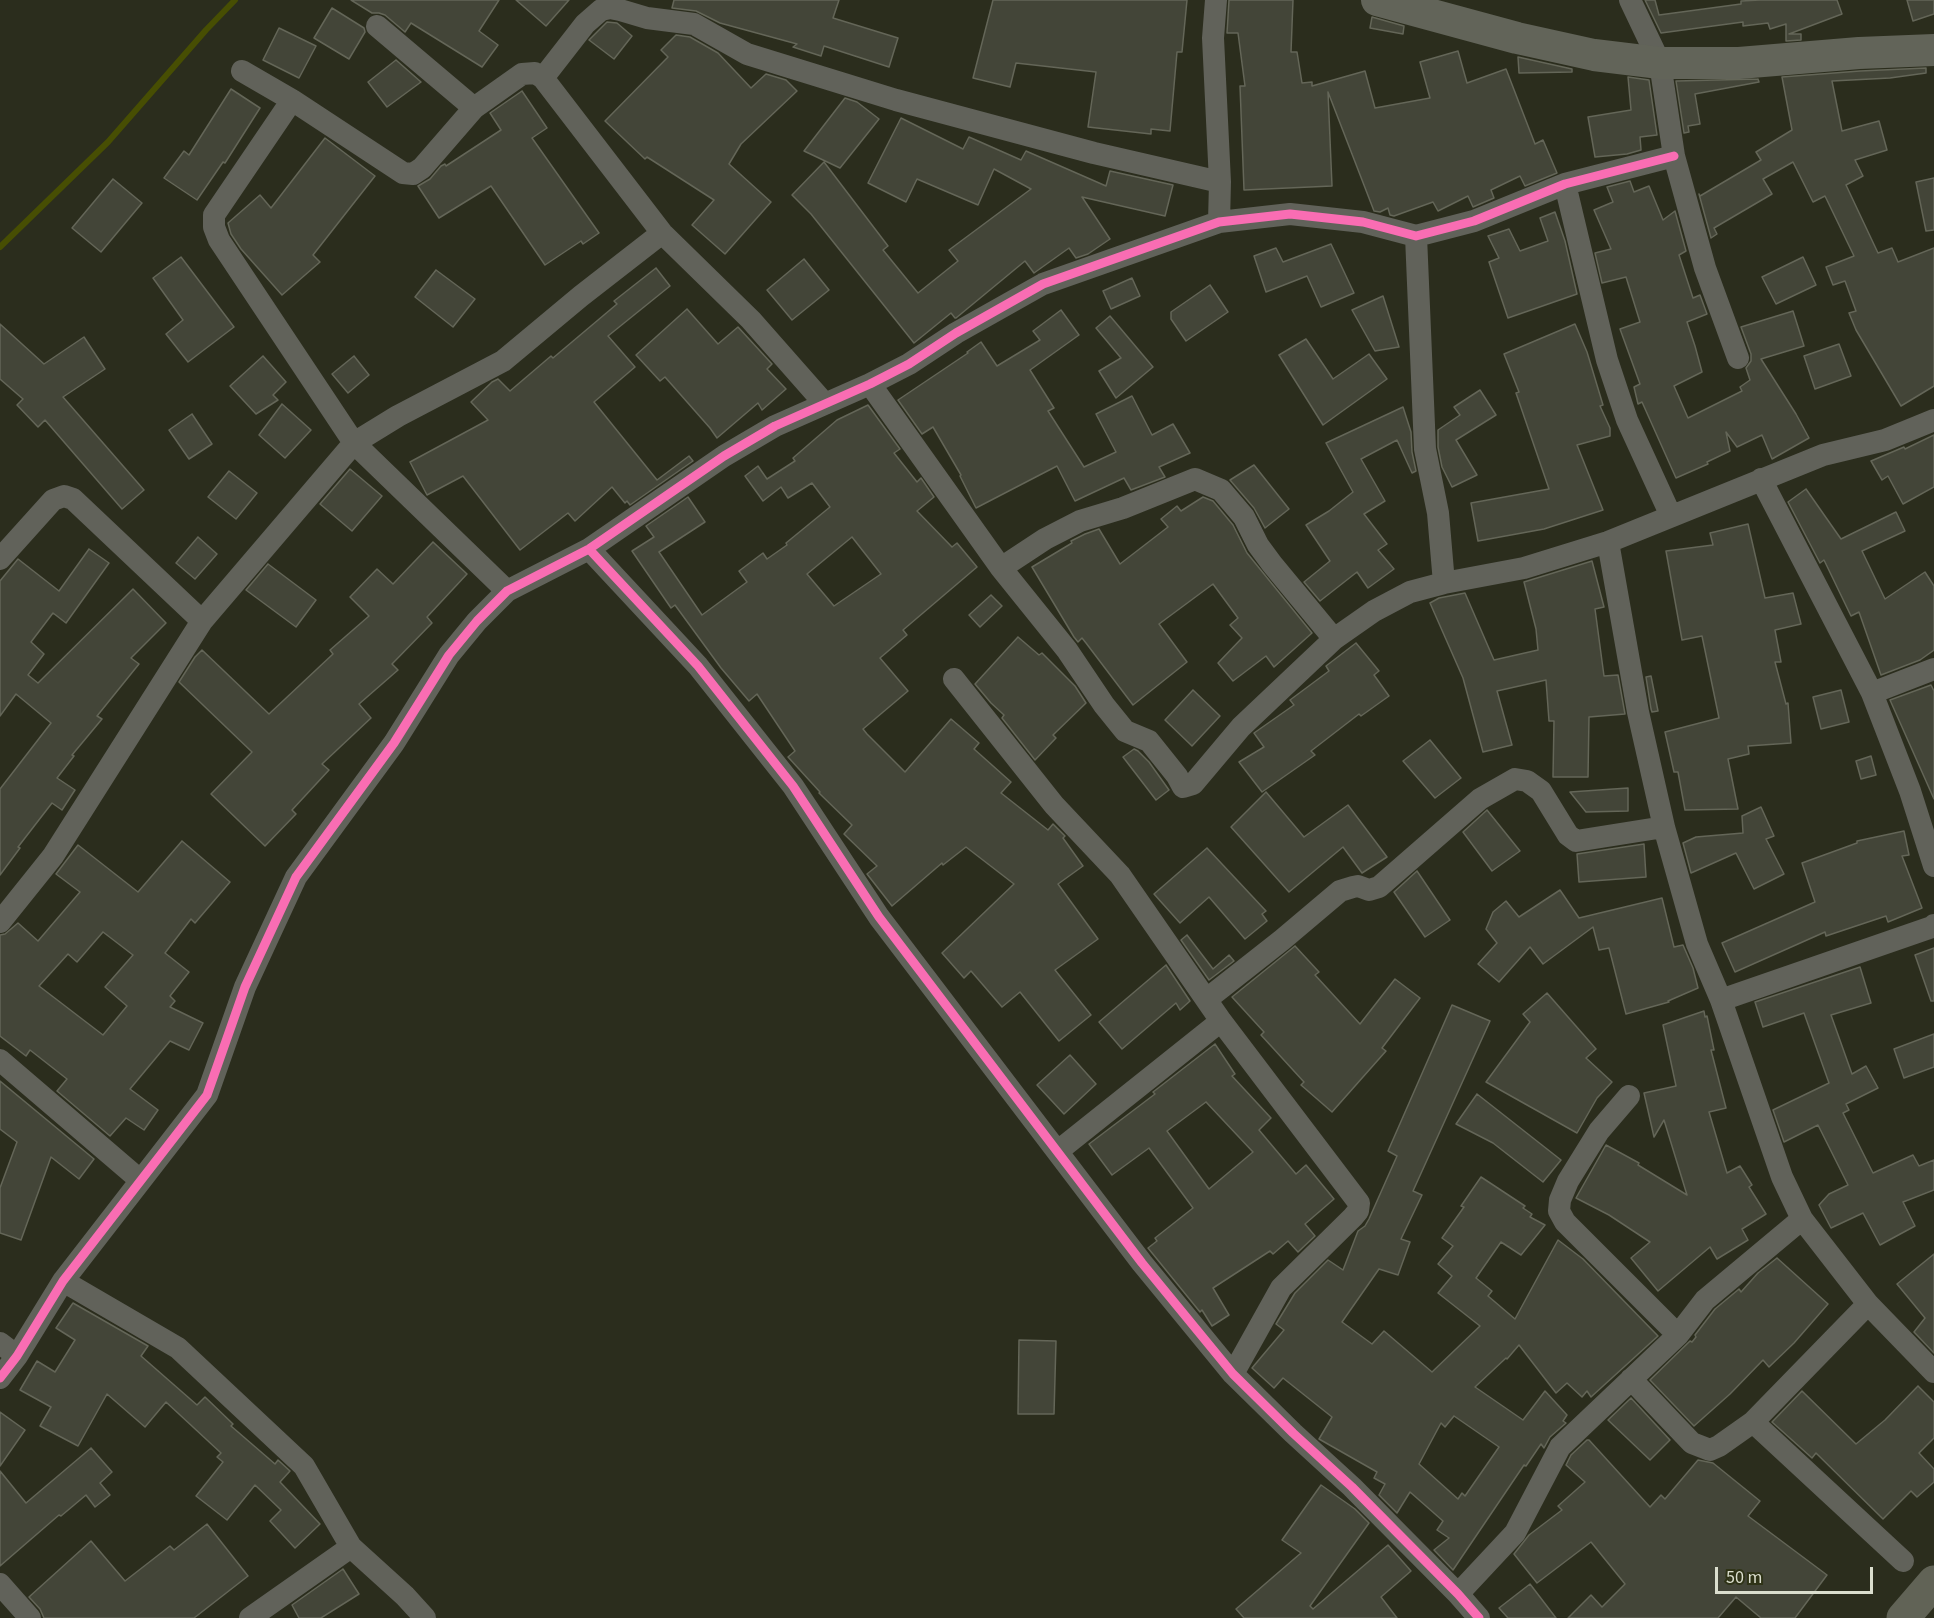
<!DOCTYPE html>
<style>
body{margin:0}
#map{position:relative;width:1934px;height:1618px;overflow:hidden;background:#2b2d1d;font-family:"Source Sans 3",sans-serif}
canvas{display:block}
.scale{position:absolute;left:1715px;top:1567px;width:158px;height:27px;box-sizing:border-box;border:3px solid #dbdece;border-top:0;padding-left:8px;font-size:18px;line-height:21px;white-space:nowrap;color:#dbdece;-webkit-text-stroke:4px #2f3317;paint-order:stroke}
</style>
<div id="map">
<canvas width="1934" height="1618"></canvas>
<div class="scale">50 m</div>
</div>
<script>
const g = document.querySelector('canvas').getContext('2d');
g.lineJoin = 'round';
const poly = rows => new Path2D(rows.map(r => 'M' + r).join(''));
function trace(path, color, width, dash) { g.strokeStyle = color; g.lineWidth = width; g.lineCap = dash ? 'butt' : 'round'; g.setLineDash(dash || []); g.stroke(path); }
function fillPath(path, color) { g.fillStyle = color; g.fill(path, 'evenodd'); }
trace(poly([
 [0,247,108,142,206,30,235,0]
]), '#474e03', 6);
const building = poly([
 [351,0,499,0,479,31,498,45,482,67,411,23,405,32,385,15,379,13,372,13,351,0],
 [516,0,569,0,546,26,516,0],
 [674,0,839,0,833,18,898,38,889,67,824,46,821,56,793,47,797,44,720,23,696,11,672,8,674,0],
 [993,0,1187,0,1182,52,1177,52,1170,131,1151,129,1151,134,1088,127,1096,72,1016,63,1010,87,973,78,993,0],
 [1229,0,1293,0,1291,52,1297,52,1302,83,1312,82,1312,86,1365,71,1375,108,1430,98,1420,62,1458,51,1467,83,1506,69,1535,144,1543,140,1557,173,1525,186,1520,176,1491,190,1494,198,1473,207,1468,196,1438,211,1433,202,1394,216,1390,215,1388,208,1380,212,1374,211,1328,92,1332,186,1244,190,1240,86,1245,86,1238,33,1227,33,1229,0],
 [1645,0,1655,0,1659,15,1741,4,1741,1,1760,0,1837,0,1842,14,1789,34,1801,34,1801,40,1786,41,1786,24,1770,29,1768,23,1743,26,1743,22,1661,33,1645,0],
 [1907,0,1934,0,1934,14,1913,21,1907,0],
 [332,8,364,28,365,32,349,59,314,38,332,8],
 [1372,17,1404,26,1403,34,1370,28,1372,17],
 [607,22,617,23,632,36,614,59,589,40,607,22],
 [279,28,316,46,299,78,263,60,279,28],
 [676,35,690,37,718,53,751,88,766,74,786,80,797,91,741,144,729,164,771,202,725,254,692,225,714,200,647,157,645,159,605,121,668,57,661,50,676,35],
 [1518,57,1572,69,1572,72,1519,73,1518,57],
 [396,60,421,82,387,107,368,82,396,60],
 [1926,68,1926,73,1890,78,1832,81,1842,131,1879,121,1887,150,1855,160,1863,176,1846,185,1878,253,1892,248,1898,262,1934,248,1934,386,1901,406,1856,330,1849,313,1856,311,1845,281,1833,285,1826,267,1854,256,1825,196,1813,202,1793,162,1763,179,1772,194,1714,228,1717,234,1711,238,1699,194,1700,196,1761,160,1756,152,1792,130,1782,77,1860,71,1926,68],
 [1628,77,1649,80,1657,135,1640,137,1641,150,1627,154,1595,157,1588,117,1631,110,1628,77],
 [1758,79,1759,82,1695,94,1700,124,1688,126,1689,132,1684,133,1676,81,1758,79],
 [231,89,260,108,225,163,223,162,197,200,164,178,184,151,189,155,231,89],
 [522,91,547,128,532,138,599,233,583,244,581,241,545,265,491,186,439,218,418,186,430,179,441,166,445,164,446,166,501,130,490,113,522,91],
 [845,98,857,102,879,119,840,168,804,151,845,98],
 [901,118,963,149,969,137,1021,160,1026,151,1106,186,1110,171,1173,185,1165,216,1082,197,1110,239,1088,254,1076,258,1069,248,1034,273,1025,261,956,318,955,318,951,313,914,343,811,214,792,195,824,162,888,246,883,250,918,293,958,261,949,250,1031,189,994,169,978,205,917,179,906,202,868,183,901,118],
 [325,138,375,176,313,255,320,262,282,295,241,249,231,234,228,223,260,195,271,208,325,138],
 [1934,178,1934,230,1926,231,1916,182,1934,178],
 [113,179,142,203,101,252,72,228,113,179],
 [1630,181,1634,192,1649,186,1663,220,1675,211,1686,251,1679,255,1693,298,1700,295,1707,314,1687,322,1695,346,1702,372,1674,386,1688,418,1742,391,1740,387,1750,380,1746,368,1751,361,1751,354,1741,327,1793,311,1804,346,1761,359,1796,414,1809,438,1772,459,1762,435,1737,447,1726,432,1730,451,1707,462,1708,464,1676,478,1642,402,1638,404,1634,387,1640,384,1620,329,1640,322,1626,277,1602,283,1595,253,1611,249,1594,210,1613,202,1607,187,1630,181],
 [1555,212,1565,241,1577,294,1508,318,1489,262,1499,258,1488,236,1509,229,1520,251,1548,241,1540,218,1555,212],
 [1331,244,1354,293,1321,307,1307,276,1266,292,1254,256,1276,248,1283,262,1331,244],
 [181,257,234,327,188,362,166,334,183,320,153,278,181,257],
 [1803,257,1816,285,1776,304,1762,277,1803,257],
 [804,259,829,290,792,320,767,290,804,259],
 [656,268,670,286,608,336,635,367,594,402,657,480,689,456,693,461,630,505,627,501,625,503,612,487,575,521,568,513,520,550,463,476,427,495,410,462,488,420,471,402,492,382,498,379,510,391,551,356,553,358,617,304,614,301,656,268],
 [436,270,475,299,453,327,415,297,436,270],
 [1132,278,1140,296,1111,309,1103,291,1132,278],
 [1210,285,1228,312,1186,341,1171,319,1171,312,1210,285],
 [1383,296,1399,347,1375,351,1352,310,1383,296],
 [687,309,718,344,738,327,772,364,767,369,786,389,762,410,758,403,717,438,710,428,665,377,660,381,636,355,687,309],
 [1061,310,1079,335,1030,370,1054,408,1048,411,1084,467,1116,452,1096,414,1132,396,1152,435,1173,424,1190,453,1159,467,1165,477,1131,490,1124,478,1075,501,1057,466,976,508,960,476,961,475,933,427,922,434,898,400,968,353,967,352,981,342,997,366,1040,340,1033,331,1061,310],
 [1110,316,1153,367,1116,398,1099,371,1121,358,1096,328,1110,316],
 [0,324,44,364,84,337,105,369,63,397,144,490,122,509,45,420,38,427,17,405,23,399,0,379,0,324],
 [1575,324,1587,352,1603,405,1600,406,1610,428,1610,436,1577,445,1603,510,1544,529,1478,541,1471,503,1549,489,1516,393,1519,392,1504,354,1575,324],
 [1306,339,1333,379,1369,354,1387,379,1323,425,1279,355,1306,339],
 [1839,344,1851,376,1815,389,1804,356,1839,344],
 [263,356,286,382,273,395,278,400,256,414,230,386,263,356],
 [354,356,369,375,348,393,332,374,354,356],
 [1480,390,1496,415,1456,440,1477,475,1452,487,1442,467,1438,447,1438,430,1460,415,1454,407,1480,390],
 [282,404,311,430,285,458,259,435,282,404],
 [868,405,900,449,894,453,917,482,921,478,934,497,917,511,952,547,957,543,977,567,903,630,907,635,880,658,908,691,863,729,867,734,905,772,951,719,979,743,974,749,1011,782,1001,793,1048,830,1053,824,1065,836,1063,838,1083,866,1058,884,1098,939,1055,970,1091,1015,1059,1041,1020,992,1002,1007,971,971,964,978,942,953,1014,884,966,847,943,865,942,863,892,906,867,874,877,866,844,834,852,825,819,793,820,792,788,757,795,751,757,694,749,701,721,668,675,605,671,608,632,551,654,537,646,526,688,497,705,522,659,552,702,615,747,582,739,571,763,553,767,559,787,545,786,543,830,507,812,483,788,498,781,487,763,501,745,476,758,466,767,479,795,461,793,458,837,420,868,405],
 [852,537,881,574,834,606,807,574,852,537],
 [1403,407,1411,432,1412,452,1416,471,1412,473,1397,440,1361,459,1385,501,1364,514,1387,544,1378,550,1394,569,1368,588,1357,572,1320,601,1304,582,1330,561,1306,525,1329,511,1353,492,1326,443,1403,407],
 [192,414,212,444,189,459,169,430,192,414],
 [1934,435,1934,487,1903,504,1888,476,1882,480,1871,461,1904,447,1905,449,1934,435],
 [1254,465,1289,509,1265,528,1254,508,1230,480,1254,465],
 [350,469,382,496,352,531,320,504,350,469],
 [229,471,257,493,236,519,208,497,229,471],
 [1806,489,1841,539,1896,512,1905,531,1862,551,1885,599,1925,572,1934,586,1934,650,1920,660,1881,675,1859,612,1851,616,1824,560,1820,563,1788,502,1806,489],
 [1203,497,1213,501,1233,525,1247,553,1312,633,1274,667,1266,656,1233,681,1218,663,1242,638,1230,625,1238,618,1213,584,1159,624,1187,662,1133,705,1086,643,1082,638,1078,642,1074,637,1032,567,1072,543,1071,541,1085,534,1099,529,1120,564,1168,527,1161,519,1177,506,1181,511,1203,497],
 [1748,524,1765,598,1793,593,1801,624,1775,630,1781,662,1775,662,1786,704,1788,703,1791,743,1748,746,1749,754,1728,759,1738,809,1685,810,1678,772,1674,772,1665,732,1719,718,1702,636,1682,640,1666,551,1713,545,1710,533,1748,524],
 [198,537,217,554,195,579,176,563,198,537],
 [433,542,467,574,427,617,432,623,392,664,398,670,359,704,371,718,322,764,329,770,292,810,296,814,265,846,211,794,252,752,179,682,195,657,202,650,269,714,333,654,330,650,369,616,350,597,377,569,393,584,433,542],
 [89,549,109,563,66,623,53,613,31,642,44,654,28,675,38,683,133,589,166,623,131,658,139,664,97,716,102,719,72,755,74,756,57,778,75,790,62,810,52,803,18,847,20,848,0,875,0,789,51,723,16,694,0,716,0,581,18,559,59,591,89,549],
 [1592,561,1604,607,1595,609,1604,676,1618,675,1625,714,1589,717,1588,777,1553,777,1554,721,1549,721,1546,680,1497,691,1512,745,1483,752,1463,678,1430,603,1439,598,1465,593,1494,660,1538,650,1536,629,1524,582,1592,561],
 [268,564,316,600,296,627,246,590,268,564],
 [991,595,1002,606,980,627,969,615,991,595],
 [1018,637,1039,655,1042,653,1075,686,1086,703,1053,735,1056,738,1035,760,1002,718,1004,715,991,703,975,684,1018,637],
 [1356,643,1379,671,1374,675,1389,696,1361,716,1359,714,1311,751,1315,755,1262,792,1239,762,1264,747,1254,733,1294,705,1290,700,1329,671,1326,666,1356,643],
 [1651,676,1658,711,1652,712,1651,709,1646,677,1651,676],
 [1931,685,1934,691,1934,799,1890,700,1931,685],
 [1193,690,1220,716,1192,746,1165,720,1193,690],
 [1841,690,1849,722,1821,729,1813,697,1841,690],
 [1430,740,1461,778,1435,798,1403,761,1430,740],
 [1134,749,1138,751,1149,762,1169,790,1156,800,1123,757,1134,749],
 [1871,756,1876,775,1861,779,1856,761,1871,756],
 [1628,788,1628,811,1586,812,1570,792,1628,788],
 [1266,792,1304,837,1348,805,1387,857,1362,873,1343,847,1289,892,1231,827,1266,792],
 [1761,807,1774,836,1766,839,1784,874,1754,889,1736,853,1691,873,1683,843,1696,837,1743,833,1742,816,1761,807],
 [1487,810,1520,851,1492,871,1463,832,1487,810],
 [1904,831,1909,855,1902,856,1922,908,1888,922,1886,916,1826,936,1825,932,1735,972,1722,943,1815,902,1802,863,1857,843,1857,841,1904,831],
 [182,841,230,882,195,923,191,919,165,953,189,972,170,996,175,1001,170,1007,203,1023,189,1050,170,1041,130,1089,158,1110,144,1130,126,1118,110,1136,57,1091,67,1079,30,1050,26,1056,0,1036,0,935,5,934,18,923,38,941,80,892,56,874,78,845,138,892,182,841],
 [103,932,133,955,105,987,127,1006,103,1035,39,986,68,954,77,962,103,932],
 [1644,844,1646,877,1579,882,1577,854,1644,844],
 [1207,848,1266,911,1262,914,1267,921,1245,939,1209,897,1180,923,1154,894,1207,848],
 [1417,871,1450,920,1425,937,1394,892,1417,871],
 [1560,890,1579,918,1662,898,1674,947,1683,945,1693,968,1698,988,1668,1001,1669,1002,1626,1014,1609,948,1599,950,1593,927,1543,964,1530,947,1499,982,1478,964,1497,943,1486,929,1493,912,1506,901,1519,917,1560,890],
 [1187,935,1213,969,1229,955,1234,961,1209,980,1181,940,1187,935],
 [1295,946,1319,972,1315,975,1360,1024,1395,979,1420,998,1382,1048,1386,1051,1332,1112,1301,1085,1304,1082,1261,1035,1264,1032,1232,997,1295,946],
 [1934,948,1934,1001,1931,1001,1915,955,1934,948],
 [1166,965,1190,1001,1180,1010,1176,1003,1122,1049,1099,1022,1166,965],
 [1860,967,1871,1003,1831,1015,1852,1074,1866,1066,1878,1088,1846,1104,1849,1110,1843,1113,1873,1173,1913,1155,1919,1166,1934,1160,1934,1190,1903,1202,1915,1226,1880,1245,1863,1213,1831,1228,1819,1205,1829,1194,1848,1185,1818,1125,1784,1142,1773,1110,1829,1083,1804,1013,1763,1027,1755,1002,1860,967],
 [1547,993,1596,1049,1586,1058,1612,1082,1597,1098,1577,1133,1486,1082,1530,1022,1523,1014,1547,993],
 [1452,1005,1490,1021,1413,1191,1422,1195,1401,1239,1410,1242,1398,1275,1379,1269,1342,1322,1372,1344,1384,1331,1432,1372,1480,1326,1438,1293,1452,1276,1438,1264,1453,1246,1442,1238,1464,1207,1461,1206,1481,1177,1525,1206,1523,1208,1532,1214,1530,1217,1545,1225,1521,1255,1501,1242,1476,1278,1492,1291,1488,1296,1515,1319,1558,1240,1583,1259,1658,1336,1591,1397,1587,1391,1582,1397,1567,1383,1556,1393,1519,1345,1507,1359,1506,1358,1475,1387,1523,1420,1545,1391,1567,1415,1563,1421,1566,1423,1550,1437,1544,1448,1541,1444,1526,1466,1524,1465,1453,1570,1434,1550,1449,1538,1437,1530,1443,1521,1410,1492,1397,1513,1379,1495,1385,1484,1374,1478,1377,1472,1319,1439,1332,1417,1283,1378,1274,1388,1252,1368,1284,1330,1276,1324,1295,1293,1328,1260,1343,1270,1358,1231,1365,1226,1369,1219,1397,1156,1388,1151,1452,1005],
 [1454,1416,1499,1447,1465,1496,1462,1493,1458,1499,1419,1464,1441,1423,1445,1427,1454,1416],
 [1704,1011,1705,1017,1707,1016,1714,1050,1711,1050,1726,1108,1709,1112,1727,1173,1740,1166,1752,1185,1749,1187,1766,1214,1742,1229,1748,1240,1717,1259,1710,1247,1658,1291,1631,1258,1650,1242,1609,1215,1576,1198,1606,1145,1639,1163,1638,1165,1687,1195,1664,1120,1654,1137,1644,1093,1676,1086,1663,1025,1704,1011],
 [1934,1034,1934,1067,1904,1078,1894,1049,1934,1034],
 [1215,1044,1235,1074,1232,1076,1271,1118,1259,1130,1296,1174,1306,1165,1334,1199,1305,1224,1315,1236,1298,1252,1288,1241,1273,1254,1270,1251,1213,1288,1229,1315,1212,1326,1202,1310,1200,1312,1148,1248,1157,1241,1155,1238,1193,1208,1149,1148,1112,1175,1089,1144,1155,1094,1153,1092,1215,1044],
 [1206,1102,1253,1152,1209,1189,1167,1131,1206,1102],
 [1070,1055,1096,1084,1064,1114,1037,1085,1070,1055],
 [0,1081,94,1159,79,1179,51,1157,21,1240,0,1233,0,1188,17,1142,0,1129,0,1081],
 [1477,1094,1561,1160,1543,1182,1493,1143,1456,1124,1477,1094],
 [1934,1254,1934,1353,1914,1332,1925,1318,1897,1284,1934,1254],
 [1777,1258,1828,1304,1794,1343,1769,1367,1763,1360,1730,1394,1694,1426,1650,1380,1690,1341,1692,1342,1696,1337,1695,1335,1715,1309,1739,1289,1741,1292,1758,1273,1777,1258],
 [73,1303,148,1346,141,1356,197,1405,205,1397,233,1424,231,1426,275,1464,278,1460,290,1471,280,1482,320,1524,295,1548,270,1521,281,1510,255,1485,227,1520,196,1496,223,1462,217,1457,221,1453,166,1402,145,1427,107,1394,78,1446,40,1426,51,1407,20,1390,37,1361,55,1372,75,1340,56,1328,73,1303],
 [1019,1340,1056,1341,1054,1414,1018,1414,1019,1340],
 [1918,1386,1934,1402,1934,1438,1919,1453,1934,1469,1934,1482,1917,1497,1911,1491,1883,1519,1816,1453,1812,1458,1772,1422,1802,1391,1856,1444,1885,1420,1918,1386],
 [1631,1398,1670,1440,1650,1460,1608,1420,1631,1398],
 [0,1412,25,1430,0,1466,0,1412],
 [1587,1440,1589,1440,1650,1507,1661,1495,1665,1499,1698,1460,1713,1463,1760,1501,1748,1516,1827,1575,1795,1618,1761,1618,1736,1597,1718,1618,1568,1618,1591,1595,1602,1607,1625,1584,1591,1542,1537,1583,1514,1554,1529,1535,1562,1510,1558,1506,1585,1482,1566,1465,1571,1455,1587,1440],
 [91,1448,112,1472,100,1483,110,1495,95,1507,86,1495,61,1516,59,1515,0,1566,0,1471,26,1503,91,1448],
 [1321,1485,1355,1509,1369,1523,1310,1606,1313,1609,1388,1545,1411,1571,1381,1597,1397,1618,1244,1618,1236,1609,1301,1553,1282,1540,1321,1485],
 [207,1524,248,1576,194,1618,44,1618,40,1609,29,1597,91,1541,125,1581,170,1546,174,1550,207,1524],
 [343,1569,359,1594,321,1618,299,1618,292,1605,343,1569],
 [1530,1584,1556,1618,1508,1618,1499,1608,1530,1584]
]);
fillPath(building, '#434538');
trace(building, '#646658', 1.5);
trace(poly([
 [1216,0,1213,38,1220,182,1219,222],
 [1630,0,1660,63,1674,156,1705,268,1738,358],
 [377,26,474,108],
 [242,71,292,100,403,173,413,174,422,168,474,108,522,74,535,73,543,78,662,233,751,320,825,404],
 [543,78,585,24,601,10,610,8,620,10,647,18,694,24,747,54,896,100,1094,153,1220,182],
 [292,100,214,215,214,227,219,240,354,443,507,591],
 [1565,184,1607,360,1627,420,1671,516],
 [1416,236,1425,449,1438,513,1444,583],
 [870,384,1001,568,1067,650,1104,705,1125,731,1149,741,1177,776,1183,787,1193,784,1241,727,1334,639,1374,611,1410,592,1444,583,1524,568,1608,542,1823,455,1885,440,1934,420],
 [1761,479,1872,693,1910,791,1934,866],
 [1608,542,1638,712,1664,827,1697,944,1721,1000,1782,1177,1802,1219,1868,1304,1934,1372],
 [589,549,698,666,793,786,879,917,1142,1263,1233,1374,1293,1433,1352,1487,1458,1594,1479,1618],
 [0,559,53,500,64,496,73,499,202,621],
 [1001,568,1045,539,1080,521,1123,508,1195,479,1221,490,1244,517,1258,545,1272,564,1334,639],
 [954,679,1054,805,1120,875,1221,1021,1359,1203,1358,1211,1353,1217,1281,1288,1233,1374],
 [1872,693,1934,669],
 [0,922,53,856,202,621,354,443,398,416,503,361,581,296,662,233],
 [1207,999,1282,940,1340,891,1353,887,1358,886,1369,890,1379,887,1480,799,1515,779,1527,781,1541,791,1568,835,1576,841,1664,827],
 [1721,1000,1932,927,1934,925],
 [0,1060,140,1180],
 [1629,1096,1599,1131,1568,1181,1560,1200,1559,1211,1565,1222,1678,1335],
 [1058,1151,1221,1021],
 [63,1281,178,1348,304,1466,351,1547,405,1596,425,1618],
 [0,1343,17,1356],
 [0,1378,17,1356,63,1281,207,1095,245,987,296,877,394,743,449,655,477,621,507,591,589,549,724,456,775,426,870,384,909,364,956,333,1043,284,1219,222,1290,214,1363,222,1416,236,1474,221,1565,184,1674,156],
 [1631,1379,1692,1443,1710,1450,1719,1446,1753,1422,1868,1304],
 [1753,1422,1903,1561],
 [0,1584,30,1618],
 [1458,1594,1515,1533,1560,1447,1678,1335,1705,1300,1802,1219],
 [250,1618,351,1547]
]), '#61625a', 22);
trace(poly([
 [1377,0,1517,38,1594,55,1660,63,1739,63,1859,53,1934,50]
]), '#626459', 32);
trace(poly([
 [1903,1618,1934,1582]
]), '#616356', 33);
trace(poly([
 [589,549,698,666,793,786,879,917,1142,1263,1233,1374,1293,1433,1352,1487,1458,1594,1479,1618],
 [0,1378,17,1356,63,1281,207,1095,245,987,296,877,394,743,449,655,477,621,507,591,589,549,724,456,775,426,870,384,909,364,956,333,1043,284,1219,222,1290,214,1363,222,1416,236,1474,221,1565,184,1674,156]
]), '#f96db3', 9);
</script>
